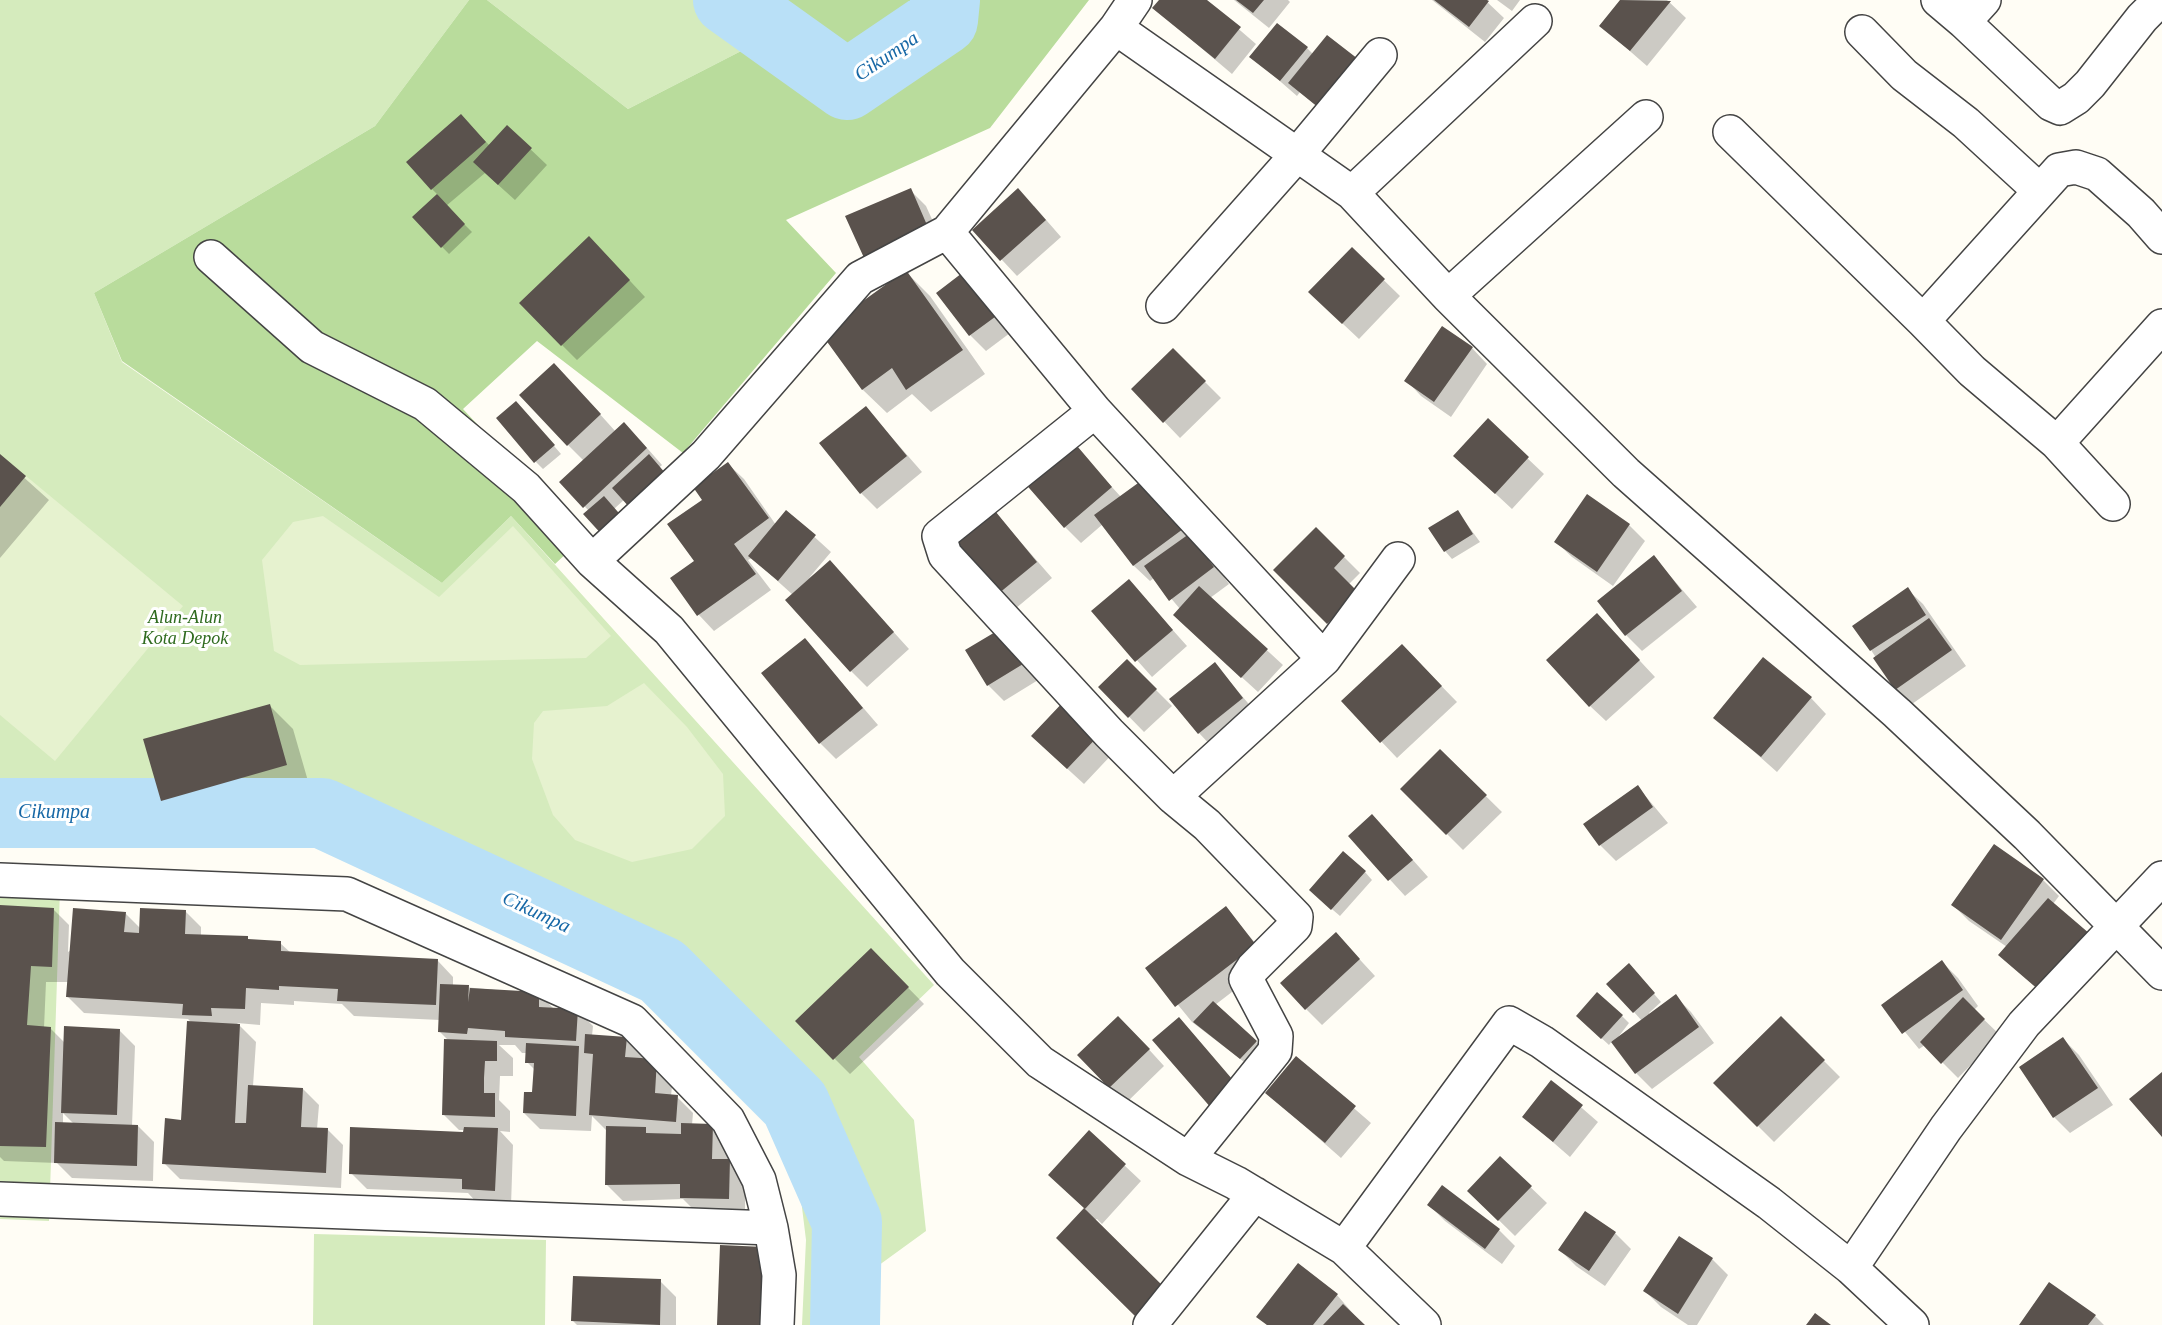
<!DOCTYPE html>
<style>
body{margin:0}
canvas{display:block;background:#fffdf5}
</style>
<canvas width="2162" height="1325"></canvas>
<script>
const g = document.querySelector('canvas').getContext('2d');
g.lineJoin = 'round';
function fillPath(path, color) { g.fillStyle = color; g.fill(path, 'evenodd'); }
const poly = rows => new Path2D(rows.map(r => 'M' + r).join(''));
function trace(path, color, width, dash) { g.strokeStyle = color; g.lineWidth = width; g.lineCap = dash ? 'butt' : 'round'; g.setLineDash(dash || []); g.stroke(path); }
function write(font, color, halo, rows, align = 'center') {
  g.font = font + ' Georgia,serif'; g.lineWidth = 6; g.setLineDash([]); g.textBaseline = 'middle'; g.strokeStyle = halo; g.fillStyle = color; for (const [text, x, y, turn = 0] of rows) {
    g.save(); g.translate(x, y); g.rotate((+turn || 0) * Math.PI / 180); g.textAlign = isNaN(turn) ? turn : align; if (halo) g.strokeText(text, 0, 0); g.fillText(text, 0, 0); g.restore();
  }
}
fillPath(poly([
 [0,0,469,0,375,126,94,293,122,362,442,583,511,516,934,985,859,1057,914,1120,926,1231,864,1276,865,1325,802,1325,806,1240,790,1110,656,975,317,821,62,804,0,824],
 [487,0,749,0,747,48,628,109],
 [0,887,60,889,49,1221,0,1219],
 [314,1234,546,1240,545,1325,313,1325]
]), '#d5ebbd');
fillPath(poly([
 [469,0,487,0,628,109,747,48,749,0,1089,0,990,128,786,220,836,273,683,453,537,341,463,409,583,538,555,564,511,516,442,583,122,361,94,293,375,126]
]), '#b9dc9c');
fillPath(poly([
 [26,476,183,606,55,761,0,715,0,507],
 [323,516,439,597,513,526,611,636,586,658,300,665,274,651,262,560,293,522],
 [644,683,687,727,723,774,725,816,692,849,632,862,575,840,553,815,532,759,534,723,543,711,607,706]
]), '#e6f2cf');
fillPath(poly([
 [1160,0,1205,0,1256,44,1232,74,1154,8],
 [1234,0,1288,0,1290,2,1269,28],
 [1432,0,1485,0,1504,18,1485,42],
 [1497,0,1520,0,1512,11],
 [1622,0,1667,0,1686,18,1647,66,1601,26],
 [1307,48,1313,54,1336,122,1300,92,1297,96,1251,56],
 [461,116,490,146,507,127,547,165,515,200,485,173,446,206,472,232,449,254,414,218,438,195,432,189],
 [910,190,926,206,945,248,882,275],
 [1034,206,1061,237,1017,276,974,230],
 [1352,249,1400,296,1359,339,1326,308],
 [605,254,645,297,577,360,562,345],
 [906,272,930,296,985,374,931,412,912,394,887,413,863,390,822,333],
 [966,272,1014,330,986,351,970,335],
 [1472,348,1487,364,1451,417,1421,396,1406,380],
 [1173,350,1221,398,1180,438,1133,389],
 [570,381,616,432,640,440,662,465,614,509,589,511,561,482,584,461,568,445],
 [866,408,922,472,877,509,861,493],
 [523,410,561,454,543,469,536,462],
 [1488,421,1544,474,1512,509,1471,471],
 [1071,442,1121,497,1145,479,1205,551,1229,584,1210,598,1283,665,1258,692,1191,631,1180,609,1154,578,1150,581,1134,566,1103,524,1081,543,1065,527],
 [0,456,49,500,0,558],
 [728,464,744,479,776,525,787,512,831,552,809,578,830,562,909,649,867,687,851,671,793,595,752,558,748,560,771,590,714,631,699,615,672,578,696,561,704,500],
 [991,508,1052,578,1015,609,999,593],
 [1458,512,1480,542,1452,559,1445,551],
 [1629,525,1645,541,1613,586,1572,557,1556,542],
 [1316,529,1360,573,1349,584,1344,639,1275,570],
 [1654,557,1697,607,1642,651,1626,635],
 [1129,581,1187,646,1152,677,1093,611],
 [1907,589,1923,604,1966,666,1912,704,1896,689,1871,650],
 [1612,631,1655,677,1606,721,1590,706],
 [805,640,878,725,836,759,820,743],
 [1022,643,1043,677,1004,701,988,685],
 [1127,661,1172,706,1144,732,1100,687],
 [1418,662,1457,702,1397,758,1343,701],
 [1215,664,1258,715,1214,749,1199,733],
 [1811,698,1826,714,1777,772,1715,717],
 [1066,701,1117,749,1084,784,1049,752],
 [269,705,293,729,310,788,186,824,162,800],
 [1440,751,1502,812,1463,850,1402,789],
 [1638,787,1668,823,1616,861,1600,845],
 [1388,832,1428,877,1405,896,1350,836],
 [1365,872,1372,880,1340,916,1319,898],
 [2043,880,2059,896,2053,904,2057,1006,2000,955,2007,947,1969,921,1953,905],
 [0,907,53,909,69,925,68,952,125,913,141,929,185,911,201,927,201,936,280,943,291,953,438,961,453,977,453,986,539,994,554,1009,577,1010,593,1026,592,1036,627,1038,643,1054,642,1059,673,1077,671,1096,677,1097,693,1113,692,1125,712,1125,728,1141,728,1160,745,1176,745,1214,698,1214,683,1199,623,1201,607,1185,606,1130,592,1116,591,1131,540,1129,524,1113,534,1093,535,1070,527,1062,527,1053,522,1053,515,1045,499,1045,513,1058,513,1076,500,1076,499,1100,510,1111,510,1132,500,1131,513,1145,511,1206,479,1205,468,1193,367,1189,351,1173,464,1134,465,1130,459,1130,443,1114,449,1041,439,1031,440,1020,354,1016,342,1004,294,1001,294,1005,261,1003,260,1025,237,1023,256,1042,253,1086,303,1089,319,1105,317,1129,327,1129,343,1145,341,1188,180,1179,164,1163,183,1121,192,1023,188,1019,84,1013,68,997,69,982,46,982,44,1028,50,1028,65,1043,119,1030,135,1046,132,1126,138,1126,154,1142,153,1181,72,1178,57,1163,4,1161,0,1157],
 [63,1113,74,1124,63,1124],
 [1226,908,1271,962,1215,1005,1264,1049,1248,1065,1192,1022,1148,968],
 [871,950,924,1004,850,1074,797,1021],
 [1351,950,1375,976,1322,1025,1306,1009],
 [1942,962,1958,978,1978,1006,1974,1010,2000,1035,1958,1078,1925,1045,1919,1049,1883,1005],
 [1636,973,1661,1002,1649,1013,1650,1015,1675,996,1691,1012,1714,1043,1652,1089,1636,1073,1612,1041,1609,1045,1585,1023,1622,1016,1629,1023,1616,1040,1642,1021,1634,1012],
 [1781,1018,1840,1077,1774,1142,1715,1083],
 [1134,1033,1164,1066,1126,1103,1079,1055],
 [2063,1039,2079,1055,2113,1105,2070,1133,2054,1117,2021,1067],
 [1296,1058,1371,1123,1341,1158,1267,1093],
 [1552,1082,1598,1122,1570,1157,1524,1117],
 [1089,1132,1141,1181,1102,1224,1097,1219,1058,1238,1086,1209,1066,1191],
 [1500,1158,1547,1203,1515,1236,1469,1191],
 [1442,1187,1499,1230,1515,1246,1502,1264,1445,1221,1429,1205],
 [1615,1233,1631,1249,1605,1286,1576,1266,1560,1250],
 [1679,1238,1712,1259,1728,1275,1697,1325,1688,1325,1661,1307,1645,1291],
 [660,1281,676,1297,676,1325,577,1325,573,1321],
 [1337,1295,1363,1325,1267,1325,1258,1316],
 [2095,1316,2104,1325,2020,1325]
]), '#0003');
trace(poly([
 [728,0,847,85,943,20,945,0],
 [0,813,322,813,662,971,795,1104,847,1222,845,1325]
]), '#b9e0f7', 70);
fillPath(poly([
 [1159,0,1207,0,1241,27,1215,59,1152,8],
 [1236,0,1264,0,1253,13],
 [1434,0,1487,0,1489,1,1469,27],
 [1620,0,1671,1,1630,51,1599,26],
 [1277,23,1308,47,1280,81,1249,57],
 [1327,35,1358,59,1319,108,1288,83],
 [461,114,486,142,431,190,406,162],
 [507,125,532,148,498,185,473,162],
 [911,188,930,232,865,260,845,216],
 [1018,188,1046,220,1000,261,972,230],
 [437,194,465,224,441,248,412,217],
 [589,236,630,280,561,346,519,303],
 [1352,247,1385,279,1342,324,1308,292],
 [906,270,963,350,906,390,892,368,862,390,820,332],
 [966,270,999,314,969,336,936,293],
 [1442,326,1473,347,1434,402,1404,381],
 [1173,348,1206,381,1163,423,1131,389],
 [554,363,601,414,567,446,519,395],
 [516,401,555,445,534,463,496,418],
 [866,406,907,456,860,494,819,443],
 [1488,418,1529,457,1495,494,1453,456],
 [624,422,647,448,583,508,559,482],
 [1072,440,1112,487,1064,528,1023,481],
 [0,454,26,476,0,507],
 [649,454,666,474,630,508,612,488],
 [728,462,769,518,734,544,756,574,697,616,670,578,694,561,667,524,702,500,693,487],
 [1145,478,1183,529,1133,566,1094,515],
 [1587,494,1630,524,1597,572,1554,542],
 [604,496,625,520,605,538,583,514],
 [991,506,1037,562,998,594,951,538],
 [786,510,816,535,778,581,748,556],
 [1458,510,1473,534,1444,552,1428,528],
 [1316,527,1345,556,1334,568,1359,593,1327,624,1273,570],
 [1189,534,1214,567,1169,601,1144,566],
 [1654,555,1682,591,1625,636,1597,601],
 [830,560,894,632,850,672,785,600],
 [1129,579,1173,630,1135,662,1091,611],
 [1199,586,1268,649,1241,678,1173,615],
 [1908,587,1926,615,1870,651,1852,626],
 [1597,613,1640,660,1589,707,1546,660],
 [1929,618,1952,650,1895,690,1873,658],
 [1007,625,1028,661,987,686,965,650],
 [805,638,863,708,819,744,761,673],
 [1402,644,1442,686,1380,743,1341,701],
 [1763,657,1812,697,1761,757,1713,718],
 [1127,659,1157,689,1128,718,1098,687],
 [1215,662,1243,698,1198,734,1169,699],
 [1066,699,1102,732,1067,769,1031,736],
 [270,704,287,765,161,801,143,739],
 [1440,749,1487,795,1446,835,1400,789],
 [1638,785,1653,807,1599,846,1583,824],
 [1372,814,1413,860,1388,881,1348,836],
 [1994,844,2044,879,2001,940,1951,905],
 [1343,851,1366,871,1331,910,1309,890],
 [2048,898,2090,934,2040,991,1998,955],
 [0,905,54,908,52,967,31,966,27,1025,51,1027,46,1147,0,1146],
 [1226,906,1256,945,1175,1007,1145,968],
 [73,908,126,912,124,932,139,933,140,908,186,910,185,934,248,936,248,939,281,941,281,951,438,959,436,1005,337,1001,338,989,279,986,279,990,246,988,245,1009,211,1008,212,1016,182,1015,183,1004,66,997],
 [1336,932,1360,959,1305,1010,1280,983],
 [871,948,909,987,833,1060,795,1021],
 [1942,960,1963,990,1902,1034,1881,1005],
 [1629,963,1655,993,1633,1013,1606,984],
 [440,984,469,985,468,1002,470,988,539,992,539,1007,578,1009,576,1041,505,1037,505,1031,468,1028,467,1034,438,1032],
 [1597,992,1623,1015,1601,1039,1576,1016],
 [1676,994,1699,1027,1635,1074,1611,1042],
 [1963,997,1985,1019,1941,1064,1920,1042],
 [1213,1001,1257,1041,1240,1059,1193,1022],
 [1118,1016,1150,1049,1109,1088,1077,1055],
 [1781,1016,1825,1060,1757,1127,1713,1083],
 [1179,1017,1238,1086,1212,1109,1152,1040],
 [187,1021,240,1024,235,1123,246,1123,248,1085,303,1088,301,1127,328,1128,326,1173,162,1164,165,1118,181,1120],
 [64,1026,120,1029,117,1115,61,1113],
 [585,1034,627,1037,625,1057,657,1059,655,1093,678,1095,676,1122,589,1115,593,1054,584,1053],
 [2063,1037,2098,1088,2053,1118,2019,1067],
 [444,1039,497,1041,497,1061,485,1061,484,1078,484,1093,495,1093,495,1117,442,1115],
 [526,1043,579,1046,576,1116,523,1113,524,1092,532,1092,533,1078,534,1063,525,1063],
 [1296,1056,1356,1106,1325,1143,1265,1093],
 [2162,1072,2162,1137,2129,1099],
 [1551,1080,1583,1105,1553,1142,1522,1117],
 [55,1122,138,1125,137,1166,54,1163],
 [681,1123,713,1124,712,1159,730,1159,729,1199,680,1198,680,1184,605,1185,606,1126,646,1127,646,1133,681,1134],
 [350,1127,463,1132,464,1127,498,1128,495,1191,462,1189,462,1179,349,1174],
 [1089,1130,1126,1164,1085,1209,1048,1175],
 [1500,1156,1532,1186,1498,1221,1467,1191],
 [1442,1185,1500,1229,1485,1249,1427,1205],
 [1084,1208,1167,1290,1138,1319,1056,1238],
 [1585,1211,1616,1232,1589,1271,1558,1250],
 [1679,1236,1713,1258,1678,1314,1643,1291],
 [720,1245,764,1247,762,1325,717,1325],
 [1298,1263,1338,1294,1313,1325,1267,1325,1256,1317],
 [573,1276,661,1279,660,1325,571,1321],
 [2049,1282,2096,1315,2088,1325,2019,1325],
 [1343,1304,1365,1325,1323,1325],
 [1815,1313,1831,1325,1806,1325]
]), '#5a524d');
const minor = poly([
 [1135,0,1116,28,947,232,860,278,706,455,592,561,669,630,950,972,1040,1062,1188,1159,1236,1183,1344,1248,1424,1325],
 [1938,0,1964,22],
 [1984,0,1964,22,2051,104,2060,108,2076,98,2090,84,2142,18,2160,0],
 [1116,28,1352,193,1448,296,1626,473,1897,713,2027,835,2162,973],
 [1862,32,1904,75,1966,123,2040,191],
 [1730,132,1923,321,2059,170,2076,167,2097,174,2141,213,2162,237],
 [1352,193,1535,21],
 [947,232,1095,411,1324,659],
 [211,257,312,347,425,404,526,488,592,561],
 [1448,296,1646,117],
 [1163,306,1296,156,1380,55],
 [1923,321,1972,371,2057,443,2113,504],
 [1095,411,939,536,945,555,1109,733,1173,797,1207,825,1296,917,1295,926,1253,968,1246,979,1276,1036,1275,1051,1188,1159],
 [2057,443,2162,326],
 [1173,797,1324,659,1398,559],
 [0,880,347,894,632,1021,728,1120,759,1180,771,1228,779,1275,777,1325],
 [0,1199,771,1228],
 [1344,1248,1509,1023,1542,1042,1769,1203,1851,1268,1912,1325],
 [1851,1268,1946,1128,2024,1024,2162,878],
 [1150,1325,1255,1194]
]);
trace(minor, '#444', 36);
trace(minor, '#fff', 33);
write('italic 18px', '#2f6b1f', '#fff', [
 ["Alun-Alun",185,618],
 ["Kota Depok",185,639]
]);
write('italic 20px', '#1768a6', '#fff', [
 ["Cikumpa",887,57,-34],
 ["Cikumpa",54,813],
 ["Cikumpa",536,913,25]
]);
</script>
